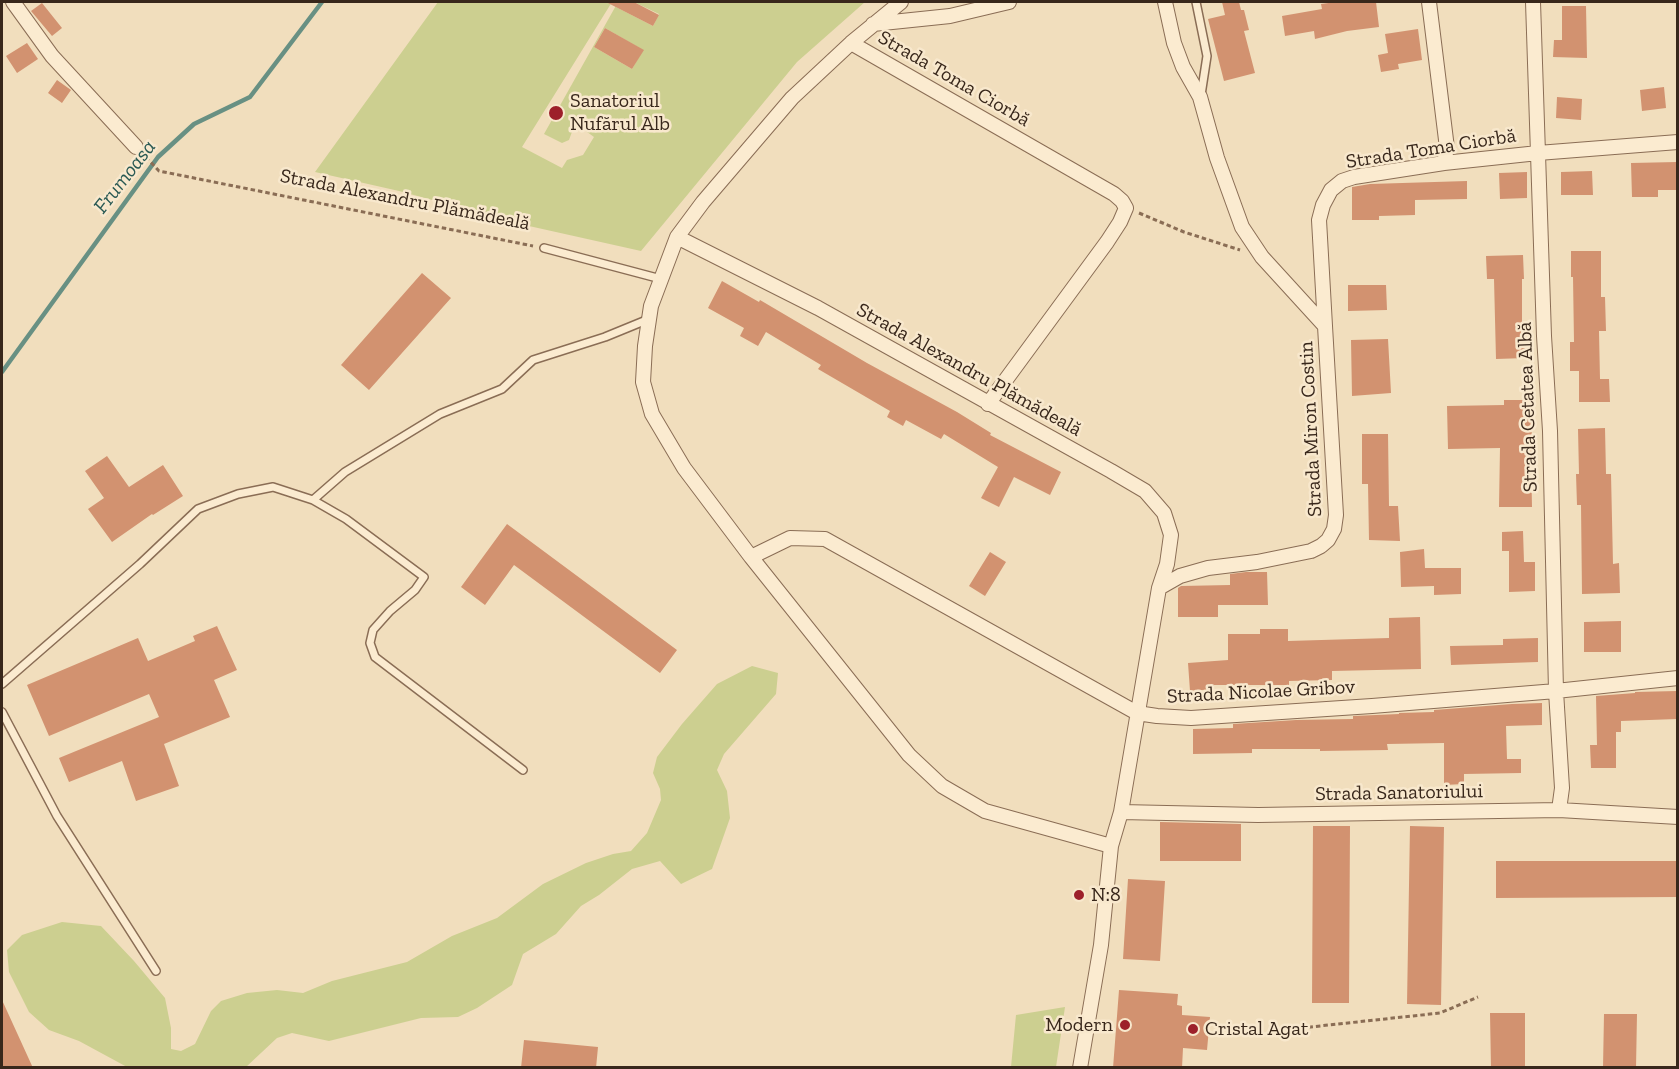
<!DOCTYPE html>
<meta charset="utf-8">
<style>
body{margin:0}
#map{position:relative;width:1679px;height:1069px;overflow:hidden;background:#f1debd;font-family:"Zilla Slab",serif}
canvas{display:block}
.frame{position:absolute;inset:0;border:3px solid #38271b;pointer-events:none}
</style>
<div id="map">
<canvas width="1679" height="1069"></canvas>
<div class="frame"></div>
</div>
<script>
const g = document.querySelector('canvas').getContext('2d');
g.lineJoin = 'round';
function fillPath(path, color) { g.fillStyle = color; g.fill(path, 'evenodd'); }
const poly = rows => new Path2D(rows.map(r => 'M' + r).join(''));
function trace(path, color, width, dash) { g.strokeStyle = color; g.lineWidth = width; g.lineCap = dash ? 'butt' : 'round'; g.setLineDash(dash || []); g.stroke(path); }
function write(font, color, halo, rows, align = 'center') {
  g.font = font + ' "Zilla Slab",serif'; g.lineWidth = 5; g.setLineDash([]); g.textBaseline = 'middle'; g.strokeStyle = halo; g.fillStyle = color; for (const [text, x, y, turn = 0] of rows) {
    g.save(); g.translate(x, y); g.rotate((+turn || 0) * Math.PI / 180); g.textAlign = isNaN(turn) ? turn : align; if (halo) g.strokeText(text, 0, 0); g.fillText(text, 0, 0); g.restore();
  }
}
fillPath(poly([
 [438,2,612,2,522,147,562,168,567,160,583,155,594,137,583,129,573,129,569,140,562,143,544,134,618,2,616,7,653,26,659,14,634,2,865,2,797,62,641,251,529,226,399,191,315,172],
 [605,28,643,50,632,69,594,47],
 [752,666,778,673,776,694,724,754,717,770,727,791,730,818,712,869,681,884,660,861,632,869,599,895,581,906,556,934,523,954,512,985,477,1008,458,1017,421,1018,329,1041,292,1033,277,1038,246,1067,127,1067,79,1041,49,1030,29,1012,9,972,7,950,22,935,62,922,101,926,134,961,165,998,171,1028,171,1049,181,1051,195,1044,211,1011,221,1001,247,993,277,990,303,993,332,981,407,962,452,936,497,918,543,884,586,863,613,854,631,851,647,833,661,800,660,789,653,773,657,757,682,724,717,684],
 [1065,1007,1056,1067,1011,1067,1016,1015]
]), '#cccf90');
trace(poly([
 [2,372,158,157,194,124,250,97,322,2]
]), '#689083', 4.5);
fillPath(poly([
 [606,2,634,2,659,15,653,26],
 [1222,2,1239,2,1241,10,1244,10,1249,30,1244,31,1255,73,1224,81,1208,19,1225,15],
 [1336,2,1376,2,1379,27,1347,31,1315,39,1314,31,1285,36,1282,16,1322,9,1321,4],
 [42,3,62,28,52,36,31,11],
 [1562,6,1586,6,1587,58,1553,57,1554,40,1562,40],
 [605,28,644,50,632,69,594,47],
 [1418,29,1422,60,1398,64,1399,69,1381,72,1378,55,1388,53,1385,34],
 [27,43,38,59,17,73,6,56],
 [57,80,71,90,62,103,48,93],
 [1664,87,1666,108,1642,111,1640,90],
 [1557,97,1582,99,1581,120,1556,118],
 [1677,162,1677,190,1658,190,1658,197,1632,197,1631,163],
 [1592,171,1593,195,1561,195,1561,172],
 [1527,172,1527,198,1500,199,1499,173],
 [1467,181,1467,199,1415,200,1415,215,1379,216,1379,220,1352,220,1352,187,1370,184],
 [1571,251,1601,251,1601,297,1605,297,1606,331,1599,331,1600,379,1609,379,1610,402,1579,402,1579,371,1570,371,1570,342,1574,342,1573,277,1571,277],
 [1523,255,1524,279,1522,279,1522,325,1525,325,1526,358,1496,359,1494,279,1487,279,1486,256],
 [422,273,451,298,369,390,341,365],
 [722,281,759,302,760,300,867,363,957,412,991,433,990,435,1061,472,1050,495,1014,477,999,507,981,498,998,467,944,434,941,439,906,420,903,426,887,417,890,411,818,369,821,365,766,332,758,346,740,336,744,328,708,308],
 [1348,285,1386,285,1387,310,1348,311],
 [1388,339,1391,393,1352,396,1351,340],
 [1504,400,1530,400,1533,459,1531,459,1532,507,1499,507,1500,448,1448,449,1447,406,1504,405],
 [1605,428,1606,474,1611,474,1613,564,1619,563,1620,593,1582,594,1581,505,1577,505,1576,474,1579,474,1578,429],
 [1362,434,1388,434,1389,506,1398,506,1400,541,1369,540,1368,484,1362,484],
 [107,456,129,487,163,465,183,496,153,515,152,514,112,542,88,509,104,498,85,471],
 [507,524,677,650,660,673,514,565,485,605,461,587],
 [1523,531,1524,562,1535,562,1535,591,1509,592,1509,551,1502,551,1502,532],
 [1424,549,1425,568,1461,568,1461,594,1434,595,1434,586,1401,587,1400,552],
 [990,552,1006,562,985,596,969,586],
 [1246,572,1267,572,1268,605,1218,605,1218,617,1178,617,1178,588,1181,586,1230,585,1230,574],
 [1420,617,1421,669,1332,671,1332,680,1289,681,1289,685,1214,685,1214,689,1190,691,1188,663,1228,660,1228,634,1260,634,1260,629,1288,629,1288,641,1389,638,1389,618],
 [1621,621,1621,652,1584,652,1584,622],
 [217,626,237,670,214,680,230,717,164,744,179,786,136,801,122,761,69,782,59,758,159,717,149,694,49,736,27,685,138,638,148,661,195,641,193,636],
 [1538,638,1538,662,1451,665,1450,646,1503,645,1503,639],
 [1677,691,1677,719,1621,721,1621,732,1616,732,1616,768,1591,768,1590,745,1597,745,1596,696,1635,693,1635,692],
 [1542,703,1542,725,1506,726,1507,759,1521,759,1521,773,1464,774,1464,784,1444,785,1444,743,1387,744,1388,750,1320,751,1320,749,1252,749,1252,753,1193,754,1193,729,1233,728,1233,724,1296,720,1353,719,1353,716,1399,714,1399,713,1434,712,1434,710,1512,704],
 [1160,822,1241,824,1241,861,1160,861],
 [1313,826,1350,826,1349,1003,1312,1003],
 [1410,826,1444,827,1441,1005,1407,1004],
 [1496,861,1677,861,1677,897,1496,898],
 [1128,879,1165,881,1160,961,1123,959],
 [1119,990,1178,994,1177,1005,1182,1006,1182,1015,1210,1017,1207,1050,1183,1048,1182,1068,1113,1068],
 [2,1000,33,1068,2,1068],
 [1490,1013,1525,1013,1525,1068,1491,1068],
 [1604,1014,1637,1014,1636,1068,1603,1068],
 [524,1040,598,1047,596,1068,521,1068]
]), '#d29270');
const service = poly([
 [1196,2,1207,56,1201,95],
 [544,248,661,279],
 [313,500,345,472,440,414,502,389,533,360,605,337,649,319],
 [2,684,140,564,198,509,238,494,273,487,313,500,346,519,424,577,415,590,390,611,373,630,370,643,375,657,523,770],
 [2,712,57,816,156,971]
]);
const minor = poly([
 [13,2,52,56,136,147],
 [901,2,851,43,792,98,703,202,677,237,651,306,645,346,643,382,652,414,684,468,751,557,909,755,942,786,985,811,1111,846,1101,945,1080,1068],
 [1429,2,1447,148,1444,163],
 [1533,2,1544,336,1550,431,1556,691,1562,788,1559,810],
 [873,24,950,16,1009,2],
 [851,43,1114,194,1122,201,1126,208,1120,222,1107,242,988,404],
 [677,237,818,308,1111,471,1145,491,1164,513,1171,535,1167,564,1159,588,1121,812,1111,846],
 [1325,326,1319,220,1323,205,1331,190,1342,181,1354,177,1444,163,1538,153,1678,142],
 [751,557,790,538,825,539,1137,713,1157,716,1191,718,1372,706,1556,691,1678,678],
 [1159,588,1180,576,1208,568,1257,562,1311,551,1321,546,1328,540,1334,529,1336,515,1325,326,1262,257,1242,227,1217,158,1200,97,1183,67,1174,43,1165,2],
 [1121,812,1258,815,1559,810,1678,817]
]);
trace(service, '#8a6d55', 10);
trace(minor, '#8a6d55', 16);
trace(poly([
 [146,157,159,171,533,246],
 [1139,213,1184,232,1240,250],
 [1301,1028,1440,1013,1478,997]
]), '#8a6d55', 3, [4.5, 3]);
trace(service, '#fbebd0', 7);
trace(minor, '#fbebd0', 14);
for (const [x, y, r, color] of [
 [556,113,8,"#9d202a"],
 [1079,895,6,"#9d202a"],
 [1125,1025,6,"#9d202a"],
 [1193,1029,6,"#9d202a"]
]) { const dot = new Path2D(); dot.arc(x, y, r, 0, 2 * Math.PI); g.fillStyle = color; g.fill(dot); trace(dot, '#f8e8cd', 2); }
write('20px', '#38271b', '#f8e8cd', [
 ["Strada Toma Ciorbă",954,79,30],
 ["Strada Toma Ciorbă",1431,149,-9],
 ["Strada Alexandru Plămădeală",405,200,11],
 ["Strada Alexandru Plămădeală",969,370,29],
 ["Strada Cetatea Albă",1528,407,-92],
 ["Strada Miron Costin",1311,429,-93],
 ["Strada Nicolae Gribov",1261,692,-3],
 ["Strada Sanatoriului",1399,793,-1]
]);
write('20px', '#38271b', '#f8e8cd', [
 ["Sanatoriul",570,101],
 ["Nufărul Alb",570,124],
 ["N:8",1091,895],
 ["Modern",1113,1025,"right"],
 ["Cristal Agat",1205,1029]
], 'left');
write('italic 21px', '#295953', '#f8e8cd', [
 ["Frumoasa",125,177,-52]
]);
</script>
